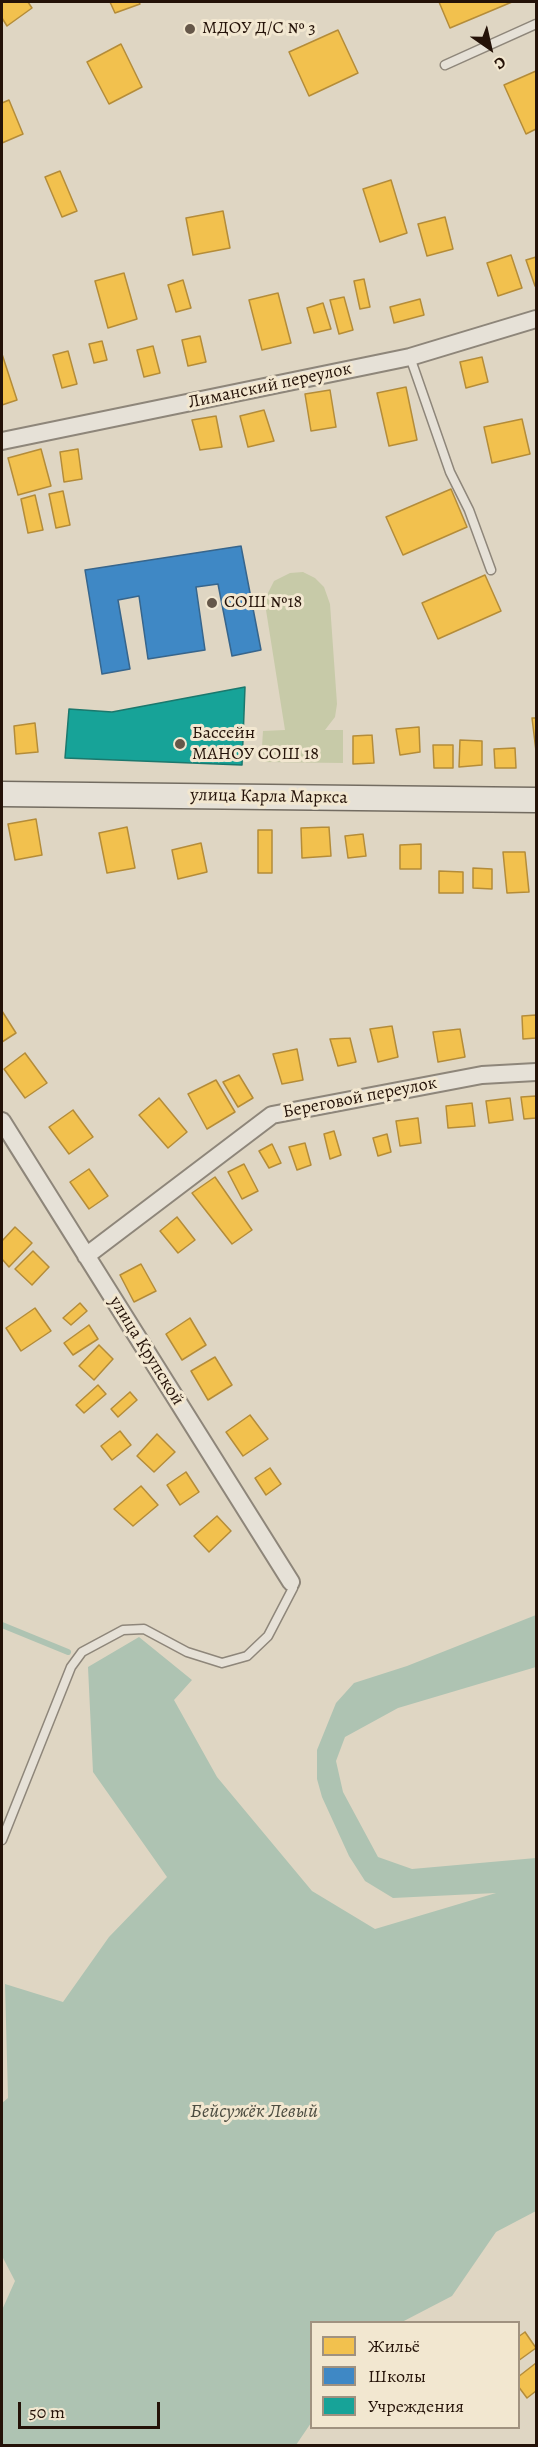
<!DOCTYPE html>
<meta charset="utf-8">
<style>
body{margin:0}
#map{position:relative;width:538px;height:2447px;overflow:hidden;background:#dfd6c3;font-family:Alegreya,serif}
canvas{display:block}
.frame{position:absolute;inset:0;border:3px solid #241208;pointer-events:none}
.legend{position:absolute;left:310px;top:2321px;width:210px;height:108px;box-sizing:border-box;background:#f2e7d0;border:2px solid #a09280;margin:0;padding:8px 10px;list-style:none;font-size:18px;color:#241208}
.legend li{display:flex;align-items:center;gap:12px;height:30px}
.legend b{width:30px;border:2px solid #a09280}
.north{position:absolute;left:460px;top:18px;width:60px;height:60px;-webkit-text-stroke:4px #f2e7d0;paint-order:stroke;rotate:146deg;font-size:16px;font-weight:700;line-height:24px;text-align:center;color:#241208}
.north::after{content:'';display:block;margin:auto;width:21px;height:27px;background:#241208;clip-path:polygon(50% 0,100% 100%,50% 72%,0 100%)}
.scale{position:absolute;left:18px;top:2402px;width:142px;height:27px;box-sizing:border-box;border:3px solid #241208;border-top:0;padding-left:8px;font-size:18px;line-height:21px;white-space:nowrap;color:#241208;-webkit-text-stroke:4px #f2e7d0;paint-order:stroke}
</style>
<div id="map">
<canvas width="538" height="2447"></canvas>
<div class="frame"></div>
<ul class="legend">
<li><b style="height:16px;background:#f2c14e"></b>Жильё</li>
<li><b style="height:16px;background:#3f88c5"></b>Школы</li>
<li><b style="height:16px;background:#17a398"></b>Учреждения</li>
</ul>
<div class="north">С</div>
<div class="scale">50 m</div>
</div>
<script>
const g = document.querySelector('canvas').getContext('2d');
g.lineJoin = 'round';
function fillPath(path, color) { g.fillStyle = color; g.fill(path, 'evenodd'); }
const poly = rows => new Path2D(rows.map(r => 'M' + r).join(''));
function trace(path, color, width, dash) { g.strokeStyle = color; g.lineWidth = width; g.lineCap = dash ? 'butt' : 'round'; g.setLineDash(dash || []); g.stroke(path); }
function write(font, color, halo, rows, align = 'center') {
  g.font = font + ' Alegreya,serif'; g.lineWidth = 6; g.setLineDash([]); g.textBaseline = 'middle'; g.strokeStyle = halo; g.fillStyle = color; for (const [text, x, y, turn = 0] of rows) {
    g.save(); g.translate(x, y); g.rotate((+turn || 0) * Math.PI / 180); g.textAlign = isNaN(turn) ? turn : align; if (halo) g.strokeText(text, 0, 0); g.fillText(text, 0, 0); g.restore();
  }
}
fillPath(poly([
 [303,572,315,578,324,587,330,604,337,704,335,717,325,730,343,730,343,763,261,762,263,731,285,730,266,610,267,595,274,581,290,573]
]), '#c7caa8');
fillPath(poly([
 [536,1615,536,1667,398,1708,345,1737,336,1761,343,1792,378,1857,412,1869,536,1858,536,2211,496,2232,452,2296,402,2322,312,2322,311,2423,296,2445,2,2445,2,2310,15,2281,2,2256,2,2103,8,2098,5,1984,63,2002,109,1937,167,1877,93,1772,88,1667,139,1637,192,1680,174,1700,217,1777,312,1891,375,1929,496,1893,393,1898,365,1881,349,1856,322,1797,317,1779,317,1750,336,1703,354,1683,407,1666]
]), '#aec3b2');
const homes = poly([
 [2,2,28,2,32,8,7,26,2,18,2,2],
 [110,2,139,2,140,4,115,13,110,2],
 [439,2,512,2,450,28,439,2],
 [338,30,358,73,309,96,289,52,338,30],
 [121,44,142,87,109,104,87,62,121,44],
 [536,71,536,129,526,134,504,85,536,71],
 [9,100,23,134,2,143,2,103,9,100],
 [60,171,77,211,62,217,45,177,60,171],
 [391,180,407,233,380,242,363,189,391,180],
 [223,211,230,248,193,255,186,218,223,211],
 [445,217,453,249,427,256,418,224,445,217],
 [511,255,522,288,498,296,487,263,511,255],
 [536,257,536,286,535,286,526,260,536,257],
 [124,273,137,319,108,328,95,281,124,273],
 [364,279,370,307,360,309,354,281,364,279],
 [183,280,191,308,176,312,168,285,183,280],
 [278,293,291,343,262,350,249,300,278,293],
 [344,297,353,330,339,334,330,300,344,297],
 [420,299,424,315,394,323,390,307,420,299],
 [323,303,331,329,314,333,307,308,323,303],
 [200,336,206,362,188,366,182,340,200,336],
 [102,341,107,360,94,363,89,344,102,341],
 [153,346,160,373,144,377,137,350,153,346],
 [68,351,77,384,62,388,53,355,68,351],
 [2,354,17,400,2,405,2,354],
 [482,357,488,382,466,388,460,362,482,357],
 [406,387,417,440,389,446,377,393,406,387],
 [330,390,336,427,311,431,305,394,330,390],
 [264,410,274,441,248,447,240,416,264,410],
 [216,416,222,447,200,450,192,420,216,416],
 [522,419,530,454,492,463,484,427,522,419],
 [41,449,51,486,18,495,8,458,41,449],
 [78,449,82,479,64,482,60,452,78,449],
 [451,489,467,527,403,555,386,517,451,489],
 [63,491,70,525,56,528,49,494,63,491],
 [35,495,43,530,28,533,21,499,35,495],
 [485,575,501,611,438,639,422,603,485,575],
 [532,718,536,718,536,751,532,718],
 [35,723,38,752,16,754,14,726,35,723],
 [419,727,420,752,400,755,396,729,419,727],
 [372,735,374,763,353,764,353,736,372,735],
 [460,740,482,741,482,765,459,767,460,740],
 [433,745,453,745,453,768,434,768,433,745],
 [515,748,516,768,495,768,494,749,515,748],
 [36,819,42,855,15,860,8,824,36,819],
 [127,827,135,868,107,873,99,833,127,827],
 [329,827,331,856,302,858,301,828,329,827],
 [258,830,272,830,272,873,258,873,258,830],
 [363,834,366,856,348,858,345,836,363,834],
 [201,843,207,872,178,879,172,850,201,843],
 [421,844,421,869,400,869,400,845,421,844],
 [503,852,525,852,529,892,507,893,503,852],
 [473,868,492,869,492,889,473,888,473,868],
 [439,871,463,872,463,893,439,893,439,871],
 [2,1011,16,1033,2,1042,2,1011],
 [536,1015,536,1038,523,1039,522,1016,536,1015],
 [392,1026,398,1057,378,1062,370,1029,392,1026],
 [460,1029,465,1057,438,1062,433,1032,460,1029],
 [350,1038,356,1062,338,1066,330,1039,350,1038],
 [297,1049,303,1080,282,1084,273,1054,297,1049],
 [25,1053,47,1083,25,1098,4,1069,25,1053],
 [239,1075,253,1098,238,1107,223,1082,239,1075],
 [216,1080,235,1112,207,1129,188,1094,216,1080],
 [536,1096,536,1118,524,1119,521,1097,536,1096],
 [159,1098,187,1132,168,1148,139,1115,159,1098],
 [510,1098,513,1120,489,1123,486,1101,510,1098],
 [472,1103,475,1126,448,1128,446,1106,472,1103],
 [73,1110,93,1137,69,1154,49,1127,73,1110],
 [418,1118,421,1143,400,1146,396,1121,418,1118],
 [334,1131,341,1155,330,1159,324,1134,334,1131],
 [387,1134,391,1152,378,1156,373,1138,387,1134],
 [305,1143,311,1165,297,1170,289,1147,305,1143],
 [272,1144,281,1163,269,1168,259,1151,272,1144],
 [244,1164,258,1191,242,1199,228,1172,244,1164],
 [89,1169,108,1196,89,1209,70,1182,89,1169],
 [215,1177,252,1230,232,1244,192,1193,215,1177],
 [177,1217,195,1240,178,1253,160,1231,177,1217],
 [15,1227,32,1243,9,1267,2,1259,2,1241,15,1227],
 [33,1251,49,1267,32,1285,15,1269,33,1251],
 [141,1264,156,1291,134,1302,120,1275,141,1264],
 [80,1303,87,1311,71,1325,63,1318,80,1303],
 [35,1308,51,1331,21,1351,6,1328,35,1308],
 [190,1318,206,1345,182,1360,166,1334,190,1318],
 [89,1325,98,1339,73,1355,64,1343,89,1325],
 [99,1345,113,1359,94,1380,79,1366,99,1345],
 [215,1357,232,1385,208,1400,191,1371,215,1357],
 [98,1385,106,1394,84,1413,76,1405,98,1385],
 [130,1392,137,1400,118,1417,111,1409,130,1392],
 [250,1415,268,1439,243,1456,226,1432,250,1415],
 [120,1431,131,1445,112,1460,101,1446,120,1431],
 [157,1434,175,1452,154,1472,137,1456,157,1434],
 [270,1468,281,1484,266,1495,255,1478,270,1468],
 [186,1472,199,1492,180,1505,167,1485,186,1472],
 [141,1486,158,1505,133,1526,114,1509,141,1486],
 [217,1516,231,1531,209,1552,194,1536,217,1516],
 [525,2332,536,2348,518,2361,518,2337,525,2332],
 [536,2363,536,2391,527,2398,518,2386,518,2377,536,2363]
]);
fillPath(homes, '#f2c14e');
trace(homes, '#b48c39', 1.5);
const schools = poly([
 [241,546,261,650,232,656,218,584,196,587,205,650,148,659,139,596,118,600,130,669,102,674,85,570,241,546]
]);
fillPath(schools, '#3f88c5');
trace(schools, '#37658c', 1.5);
const public = poly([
 [245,687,242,765,65,758,69,709,112,712,245,687]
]);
fillPath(public, '#17a398');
trace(public, '#1b786d', 1.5);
trace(poly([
 [2,1625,68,1652]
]), '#aec3b2', 6);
const service = poly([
 [445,65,536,24],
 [410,357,450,472,469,510,491,570],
 [2,1840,71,1667,82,1652,123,1630,144,1629,187,1652,222,1663,247,1656,268,1636,293,1588,291,1582]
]);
const minor = poly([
 [2,441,410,357,536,319],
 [2,1121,291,1582],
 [86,1256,272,1115,482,1075,536,1072]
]);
const secondary = poly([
 [2,794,536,800]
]);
trace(service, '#8e867a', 11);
trace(minor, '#8e867a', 20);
trace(secondary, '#736c61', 27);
trace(service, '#e6e1d7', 8);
trace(minor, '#e6e1d7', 16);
trace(secondary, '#e6e1d7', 24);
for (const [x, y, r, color] of [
 [190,29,6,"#655749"],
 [212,603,6,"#655749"],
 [180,744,6,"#655749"]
]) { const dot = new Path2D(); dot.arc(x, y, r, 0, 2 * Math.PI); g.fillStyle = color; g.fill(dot); trace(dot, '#f2e7d0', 2); }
write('18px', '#241208', '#f2e7d0', [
 ["МДОУ Д/С № 3",202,29],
 ["СОШ №18",224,603],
 ["Бассейн",192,734],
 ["МАНОУ СОШ 18",192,755]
], 'left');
write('18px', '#241208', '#f2e7d0', [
 ["Лиманский переулок",270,386,-12],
 ["улица Карла Маркса",269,797,1],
 ["Береговой переулок",360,1098,-11],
 ["улица Крупской",146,1351,58]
]);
write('italic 20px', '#4d4d41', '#f2e7d0', [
 ["Бейсужёк Левый",254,2112]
]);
</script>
